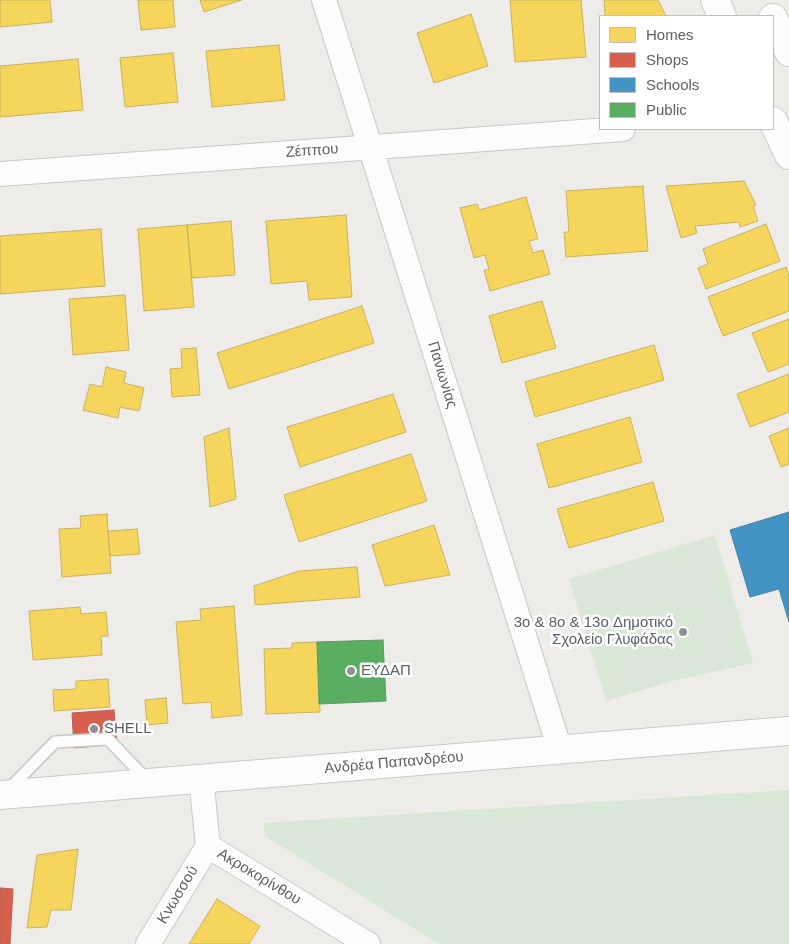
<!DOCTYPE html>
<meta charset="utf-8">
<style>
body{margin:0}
#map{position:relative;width:789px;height:944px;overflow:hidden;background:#edece9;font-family:Arial,sans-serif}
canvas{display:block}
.legend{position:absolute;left:599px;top:15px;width:175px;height:115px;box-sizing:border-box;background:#fff;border:1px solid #bfc0c1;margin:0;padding:6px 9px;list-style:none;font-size:15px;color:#5e6165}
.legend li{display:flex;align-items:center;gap:10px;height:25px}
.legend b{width:25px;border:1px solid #bfc0c1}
</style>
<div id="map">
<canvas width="789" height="944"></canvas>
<ul class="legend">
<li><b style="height:14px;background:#f6d55c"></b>Homes</li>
<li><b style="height:14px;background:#d6604d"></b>Shops</li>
<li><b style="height:14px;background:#4393c3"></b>Schools</li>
<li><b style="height:14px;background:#5aae61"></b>Public</li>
</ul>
</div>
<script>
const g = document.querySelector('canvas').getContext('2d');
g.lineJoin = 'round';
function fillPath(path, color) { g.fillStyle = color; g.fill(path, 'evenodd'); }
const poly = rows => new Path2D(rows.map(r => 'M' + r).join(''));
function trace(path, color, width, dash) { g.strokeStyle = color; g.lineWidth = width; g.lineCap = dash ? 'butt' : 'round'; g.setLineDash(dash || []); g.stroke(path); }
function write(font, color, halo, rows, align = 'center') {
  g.font = font + ' Arial,sans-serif'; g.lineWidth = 5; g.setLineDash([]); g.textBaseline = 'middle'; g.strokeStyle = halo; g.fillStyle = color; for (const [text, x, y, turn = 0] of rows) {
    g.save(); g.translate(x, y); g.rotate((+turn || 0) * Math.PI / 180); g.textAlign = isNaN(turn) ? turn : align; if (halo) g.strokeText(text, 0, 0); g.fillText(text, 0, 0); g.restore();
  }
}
fillPath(poly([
 [715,535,753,663,672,681,606,701,569,579],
 [789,790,789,944,439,944,265,836,264,823]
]), '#d8e7d6');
const homes = poly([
 [0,0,50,0,52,22,0,27,0,0],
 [138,0,173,0,175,27,141,30,138,0],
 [200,0,242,0,204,12,200,0],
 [510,0,581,0,586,57,515,62,510,0],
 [604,0,658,0,666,16,605,16,604,0],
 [471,14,488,66,434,83,417,33,471,14],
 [279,45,285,100,212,107,206,51,279,45],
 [173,53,178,102,125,107,120,58,173,53],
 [78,59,83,110,0,117,0,66,78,59],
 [744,181,756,205,753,206,758,221,740,227,739,222,695,226,697,233,681,238,666,186,744,181],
 [643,186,648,251,566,257,564,232,569,232,566,191,643,186],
 [526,197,538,239,529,241,533,253,543,250,550,274,490,291,484,270,489,269,485,255,474,258,460,208,477,204,479,210,526,197],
 [346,215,352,297,309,300,307,281,271,284,266,221,346,215],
 [231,221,235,275,192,278,187,225,231,221],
 [766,224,780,261,706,289,698,268,708,264,703,249,766,224],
 [187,225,194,307,144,311,138,229,187,225],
 [101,229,105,286,0,294,0,236,101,229],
 [786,267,789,276,789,311,723,336,708,297,786,267],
 [125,295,129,350,73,355,69,299,125,295],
 [542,301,556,348,502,363,489,316,542,301],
 [362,306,374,343,229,389,217,353,362,306],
 [789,319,789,364,768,372,752,333,789,319],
 [654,345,664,380,535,417,525,382,654,345],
 [196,348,200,395,172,397,170,369,182,368,181,349,196,348],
 [106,367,126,372,124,383,144,388,139,411,120,407,118,418,83,410,90,384,102,387,106,367],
 [789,374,789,412,750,427,737,394,789,374],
 [393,394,406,432,300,467,287,427,393,394],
 [630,417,642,462,549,488,537,444,630,417],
 [229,428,236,499,210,507,204,437,229,428],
 [789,428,789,464,781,467,769,436,789,428],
 [411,454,427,501,299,542,284,495,411,454],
 [653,482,664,521,569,548,557,509,653,482],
 [107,514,111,573,62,577,59,529,81,528,80,516,107,514],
 [434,525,450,575,385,586,372,545,434,525],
 [137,529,140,554,110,556,108,531,137,529],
 [357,567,360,597,255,605,254,586,299,571,357,567],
 [234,606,242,715,212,718,211,702,183,704,176,622,201,620,200,609,234,606],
 [80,607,81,614,106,612,108,636,101,636,102,655,33,660,29,611,80,607],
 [317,642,320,712,266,714,264,649,292,648,292,643,317,642],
 [108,679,110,707,54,711,53,690,76,689,76,681,108,679],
 [166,698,168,723,147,725,145,700,166,698],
 [78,849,71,910,51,910,47,927,27,928,37,855,78,849],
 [217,899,260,926,249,944,189,944,217,899]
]);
fillPath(homes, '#f6d55c');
trace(homes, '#c8b25f', 1);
const shops = poly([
 [114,710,117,744,74,748,72,713,114,710],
 [0,888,13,889,10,944,0,944,0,888]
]);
fillPath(shops, '#d6604d');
trace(shops, '#b26054', 1);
const schools = poly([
 [789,512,789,622,779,589,750,597,730,530,789,512]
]);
fillPath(schools, '#4393c3');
trace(schools, '#4b84a7', 1);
const public = poly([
 [383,640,386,701,319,704,317,642,383,640]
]);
fillPath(public, '#5aae61');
trace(public, '#5b9762', 1);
const lane = poly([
 [7,791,55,742,108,739,148,781]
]);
const street = poly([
 [324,0,560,750],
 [0,174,623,129],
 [201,778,208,846,368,944],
 [148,944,208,846]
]);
const secondary = poly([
 [715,0,722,16],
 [773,18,789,52],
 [773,121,789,155],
 [0,795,789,731]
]);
trace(lane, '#c8c8c8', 14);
trace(street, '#c8c8c8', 26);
trace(secondary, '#cacaca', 30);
trace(lane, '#fcfcfc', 11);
trace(street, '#fcfcfc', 24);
trace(secondary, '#fcfcfc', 28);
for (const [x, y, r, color] of [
 [683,632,5,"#909293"],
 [351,671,5,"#909293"],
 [94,729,5,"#909293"]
]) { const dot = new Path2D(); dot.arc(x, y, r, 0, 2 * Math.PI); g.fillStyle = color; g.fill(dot); trace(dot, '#fff', 2); }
write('15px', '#5e6165', '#fff', [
 ["Ζέππου",312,151,-4],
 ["Πανιωνίας",442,375,73],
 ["Ανδρέα Παπανδρέου",394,763,-5],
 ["Ακροκορίνθου",259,877,31],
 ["Κνωσσού",178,895,-59]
]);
write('15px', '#5e6165', '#fff', [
 ["3ο & 8ο & 13ο Δημοτικό",673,623,"right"],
 ["Σχολείο Γλυφάδας",673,640,"right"],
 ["ΕΥΔΑΠ",361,671],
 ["SHELL",104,729]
], 'left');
</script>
